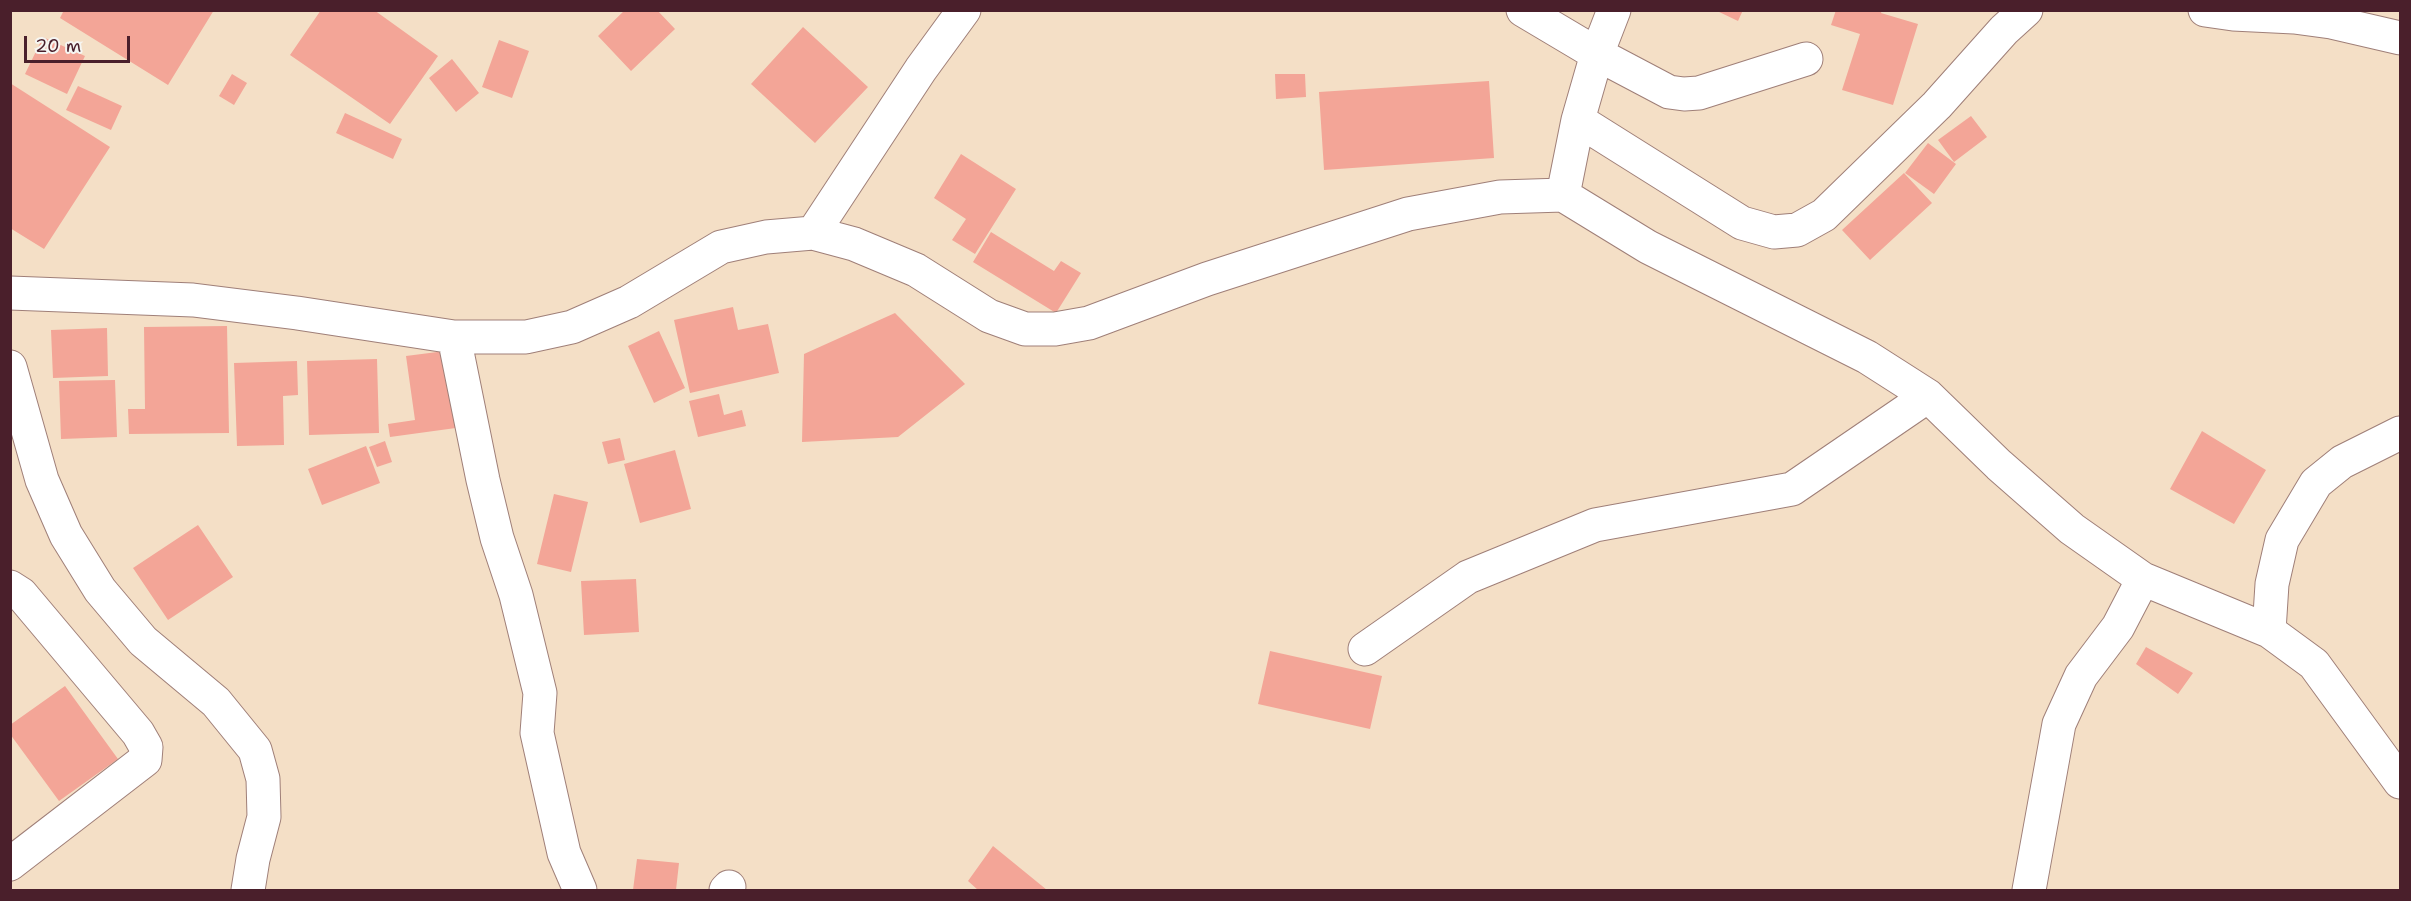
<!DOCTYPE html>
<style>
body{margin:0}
#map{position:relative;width:2411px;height:901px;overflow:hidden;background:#f4dfc6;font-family:"Shantell Sans",sans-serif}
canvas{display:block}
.frame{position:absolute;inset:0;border:12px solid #4a1f2b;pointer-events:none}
.scale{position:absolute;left:24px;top:36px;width:106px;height:27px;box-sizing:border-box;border:3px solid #4a1f2b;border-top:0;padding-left:8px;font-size:18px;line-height:21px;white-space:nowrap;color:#4a1f2b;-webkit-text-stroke:4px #f6f6f2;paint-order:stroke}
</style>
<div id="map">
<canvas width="2411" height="901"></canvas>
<div class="frame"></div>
<div class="scale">20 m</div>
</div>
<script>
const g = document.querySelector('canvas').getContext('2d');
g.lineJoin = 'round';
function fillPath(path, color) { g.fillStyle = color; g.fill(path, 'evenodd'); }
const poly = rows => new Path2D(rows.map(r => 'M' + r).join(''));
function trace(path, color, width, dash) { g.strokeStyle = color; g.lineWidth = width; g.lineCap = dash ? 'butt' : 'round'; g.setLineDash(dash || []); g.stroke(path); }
fillPath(poly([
 [64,10,214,10,168,85,60,18],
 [321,10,374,10,438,56,390,124,290,55],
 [625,10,657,10,675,29,631,71,598,36],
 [1715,10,1743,10,1738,21],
 [1836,10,1882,10,1881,13,1918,24,1893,105,1842,90,1860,34,1831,25],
 [803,27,868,87,815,143,751,84],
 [43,37,85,56,67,94,25,74],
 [499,40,529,51,512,98,482,87],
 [452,59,479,93,456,112,429,78],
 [232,74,247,83,234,105,219,96],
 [1275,74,1305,74,1306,97,1276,99],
 [1489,81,1494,158,1324,170,1319,92],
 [10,83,110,147,44,249,10,228],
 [78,86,122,106,111,130,66,110],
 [345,113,402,139,393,159,336,133],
 [1971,116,1987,137,1954,162,1938,140],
 [1928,143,1956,164,1934,194,1905,173],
 [961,154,1016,189,975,254,952,240,966,219,934,198],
 [1904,173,1932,203,1870,260,1842,230],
 [991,232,1054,271,1061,261,1081,273,1056,313,973,262],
 [733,307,738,330,768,324,779,373,690,393,674,320],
 [895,313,965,384,898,437,802,442,804,354],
 [227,326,229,433,129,434,128,409,145,409,144,327],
 [107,328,108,376,53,378,51,330],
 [659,331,685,388,654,403,628,346],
 [453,350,463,427,390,437,388,424,415,420,406,356],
 [377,359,379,433,309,435,307,361],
 [297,361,298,395,283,396,284,445,237,446,234,363],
 [115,380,117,437,61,439,59,381],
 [719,394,724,415,742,410,746,426,698,437,689,401],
 [2202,431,2266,470,2234,524,2170,489],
 [620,438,625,460,608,464,602,442],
 [385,441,392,462,377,467,369,447],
 [366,446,380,483,322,505,308,469],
 [675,450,691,509,640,523,624,464],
 [554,494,588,502,571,572,537,564],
 [198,525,233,577,168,620,133,568],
 [636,579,639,632,584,635,581,581],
 [2146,647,2193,673,2178,694,2136,664],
 [1270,651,1382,676,1370,729,1258,704],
 [65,686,118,759,59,801,10,734,10,725],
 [993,846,1047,890,978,890,968,881],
 [637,859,679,863,676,890,633,890]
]), '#f3a597');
const minor = poly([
 [1523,10,1597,54,1669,92,1684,94,1699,93,1806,59],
 [2205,10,2233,14,2294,17,2331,22,2400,38],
 [1578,120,1742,223,1774,232,1797,230,1824,215,1937,105,2004,30,2026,10],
 [1563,195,1578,120,1597,54,1614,10],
 [813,233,921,69,964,10],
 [10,293,193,300,297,313,454,337,526,337,572,327,629,302,721,247,766,237,813,233,854,244,916,270,989,316,1025,329,1055,329,1089,323,1207,279,1408,214,1500,197,1563,195,1648,247,1867,357,1928,396,1999,465,2072,529,2143,579,2269,631,2314,664,2400,782],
 [454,337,483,480,497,538,516,595,540,693,537,733,564,853,580,890],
 [10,367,42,480,66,535,100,590,143,641,216,702,255,750,263,779,264,817,253,859,248,890],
 [10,587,21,594,138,733,146,747,145,760,10,864],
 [2269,631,2272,584,2282,540,2316,483,2342,462,2400,433],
 [1365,649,1468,577,1595,525,1792,489,1928,396],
 [726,890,729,887],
 [2029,890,2059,724,2081,676,2118,627,2143,579]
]);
trace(minor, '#9f7f78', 35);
trace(minor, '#fff', 33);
</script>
